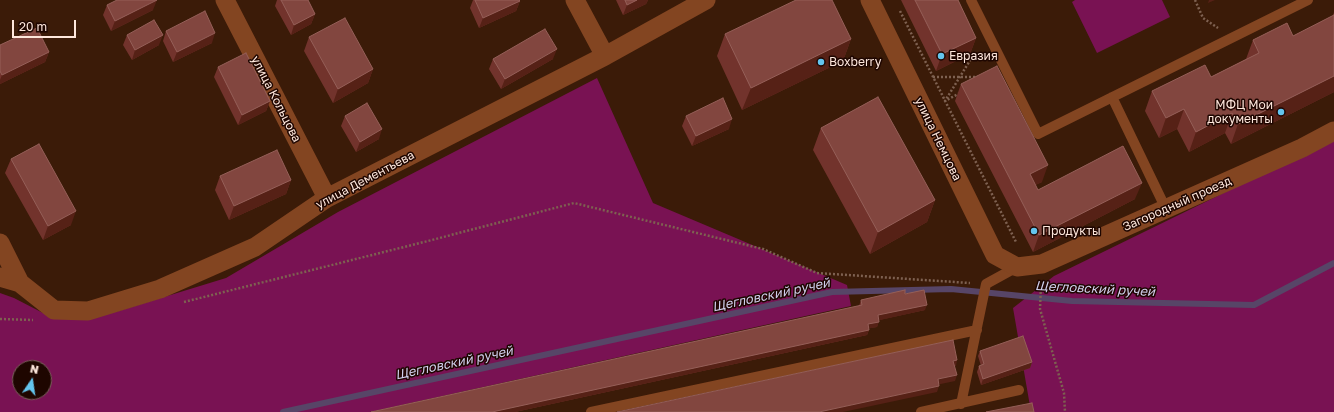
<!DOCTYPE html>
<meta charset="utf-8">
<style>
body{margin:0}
#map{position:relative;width:1334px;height:412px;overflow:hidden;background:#3b1b08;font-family:"Golos Text",sans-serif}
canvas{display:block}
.north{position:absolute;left:12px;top:360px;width:40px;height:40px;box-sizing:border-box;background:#1e0600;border:1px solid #786058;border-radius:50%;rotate:13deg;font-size:11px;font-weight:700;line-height:16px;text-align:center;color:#fee7dc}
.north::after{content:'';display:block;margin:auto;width:14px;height:18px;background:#64c5ee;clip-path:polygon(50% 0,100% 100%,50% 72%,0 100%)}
.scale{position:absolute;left:12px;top:20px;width:64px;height:18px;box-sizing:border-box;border:2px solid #fee7dc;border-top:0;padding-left:5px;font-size:12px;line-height:14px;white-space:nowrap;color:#fee7dc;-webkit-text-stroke:3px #1e0600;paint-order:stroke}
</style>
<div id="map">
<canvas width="1334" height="412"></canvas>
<div class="north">N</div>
<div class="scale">20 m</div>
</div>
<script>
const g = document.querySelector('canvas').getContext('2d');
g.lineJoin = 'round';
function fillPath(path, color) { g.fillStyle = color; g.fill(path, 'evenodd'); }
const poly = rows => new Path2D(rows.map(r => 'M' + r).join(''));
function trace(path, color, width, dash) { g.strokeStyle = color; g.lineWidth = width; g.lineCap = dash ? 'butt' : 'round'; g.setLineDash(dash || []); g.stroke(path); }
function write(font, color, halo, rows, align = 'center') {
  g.font = font + ' "Golos Text",sans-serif'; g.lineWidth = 3; g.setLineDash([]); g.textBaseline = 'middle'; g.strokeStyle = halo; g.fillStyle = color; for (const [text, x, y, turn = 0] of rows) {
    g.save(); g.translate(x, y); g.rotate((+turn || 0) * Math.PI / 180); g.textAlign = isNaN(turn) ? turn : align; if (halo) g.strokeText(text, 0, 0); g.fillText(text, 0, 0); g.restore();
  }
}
fillPath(poly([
 [1075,0,1162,0,1170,17,1097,53,1072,2],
 [597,78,653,203,847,285,851,306,370,412,0,412,0,293,14,298,43,313,115,312,226,278,338,212],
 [20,368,44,368,44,392,20,392],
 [1334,139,1334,412,1031,412,1013,308,1054,276]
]), '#791253');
trace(poly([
 [283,412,832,292,951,289,1072,301,1254,305,1334,263]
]), '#574567', 6);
trace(poly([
 [1195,0,1203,18,1218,28],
 [900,11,1016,242],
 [933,77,979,77],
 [960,93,945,101,974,54],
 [1041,284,1040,309,1064,393,1065,412],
 [184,302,428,241,574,203,763,249,817,273,970,283],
 [0,319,33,320]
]), '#7e6151', 2.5, [2, 2]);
trace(poly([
 [971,0,1038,134,1308,0],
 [1112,97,1166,209],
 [961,404,986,284,1017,267],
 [591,412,977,330],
 [921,412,1019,390]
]), '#834521', 10);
trace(poly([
 [225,0,327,198],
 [575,0,605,56],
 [870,0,995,255,1017,267,1042,264,1302,148,1334,131],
 [0,243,20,283],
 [0,277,20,283,54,310,88,311,160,289,255,247,327,198,605,56,706,0]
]), '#834521', 19);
fillPath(poly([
 [277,0,308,0,315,14,311,24,291,35,275,6],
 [473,0,519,0,520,1,516,11,479,28,470,8],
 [616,0,648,0,646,4,623,15],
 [901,0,958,0,976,38,970,54,936,71],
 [107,5,153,10,111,31,103,15],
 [1334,12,1334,92,1231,144,1225,133,1189,152,1177,129,1159,138,1145,111,1152,91,1211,77,1246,59,1253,40,1293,36,1333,16],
 [166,31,212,43,173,62,163,41],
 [725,34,851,39,843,61,742,110,717,56],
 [127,35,159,45,132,60,123,45],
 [309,37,373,69,368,83,333,103,304,51],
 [0,45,49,52,45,62,0,84],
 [493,59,553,59,501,89,489,69],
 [218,67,270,101,266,111,238,125,214,77],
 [961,84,1042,182,1035,185,1038,190,1135,199,1033,252,955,101],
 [345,116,379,139,356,152,341,126],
 [686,116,729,129,692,146,682,126],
 [821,128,935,200,927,222,870,254,813,150],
 [11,159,71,225,43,240,5,173],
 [220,176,291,180,286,194,229,220,215,190],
 [905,294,925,310,879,320,877,327,869,328,869,330,867,335,515,412,371,412,859,306,861,300],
 [980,351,1032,362,1030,368,981,385,977,372,979,366,981,366,978,356]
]), '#72332c');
fillPath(poly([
 [157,0,153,10,111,31,115,21],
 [637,0,648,0,646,4,623,15,627,5],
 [1209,0,1215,0,1208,3],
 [520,1,516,11,479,28,483,18],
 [315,14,311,24,291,35,294,25],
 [215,33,212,43,173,62,177,52],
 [163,35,159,45,132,60,135,50],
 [976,38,970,54,936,71,942,54],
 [851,39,843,61,742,110,751,88],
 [557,49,553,59,501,89,505,79],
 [49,52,45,62,0,84,0,80,2,75],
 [373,69,368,83,333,103,338,89],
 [1334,76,1334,92,1231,144,1238,124],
 [270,101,266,111,238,125,242,115],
 [1184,109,1177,129,1159,138,1166,118],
 [1232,113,1225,133,1189,152,1196,132],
 [732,119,729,129,692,146,696,136],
 [382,129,379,139,356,152,360,142],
 [1048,165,1042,182,1024,191,1030,174],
 [291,180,286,194,229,220,234,206],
 [1142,183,1135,199,1033,252,1039,235],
 [935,200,927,222,870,254,878,232],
 [76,211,71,225,43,240,48,226],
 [927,305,925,310,876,321,878,315],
 [879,322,877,327,866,329,868,324],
 [869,330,867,335,515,412,492,412],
 [957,360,956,366,951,367,953,361],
 [1032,362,1030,368,981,385,983,379],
 [957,375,955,381,936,385,938,379],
 [939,386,937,392,843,412,819,412]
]), '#562116');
const building = poly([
 [117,0,157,0,115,21,107,5,117,0],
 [281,0,308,0,315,14,294,25,281,0],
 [475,0,519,0,520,1,483,18,475,0],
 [625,0,637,0,627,5,625,0],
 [796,0,832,0,851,39,751,88,725,34,796,0],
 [915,0,958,0,976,38,942,54,915,0],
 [205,11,215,33,177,52,166,31,205,11],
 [1334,15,1334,76,1238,124,1232,113,1196,132,1184,109,1166,118,1152,91,1205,65,1211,77,1259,53,1253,40,1287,23,1293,36,1334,15],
 [345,18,373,69,338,89,309,37,345,18],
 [154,20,163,35,135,50,127,35,154,20],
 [37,28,49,52,2,75,0,71,0,45,37,28],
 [545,29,557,49,505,79,493,59,545,29],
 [246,53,270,101,242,115,218,67,246,53],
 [997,66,1048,165,1030,174,1038,190,1123,146,1142,183,1039,235,961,84,997,66],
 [878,97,935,200,878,232,821,128,878,97],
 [723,98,732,119,696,136,686,116,723,98],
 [367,103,382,129,360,142,345,116,367,103],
 [39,144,76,211,48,226,11,159,39,144],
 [277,150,291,180,234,206,220,176,277,150],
 [905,290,905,294,924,290,927,305,878,315,879,322,868,324,869,330,492,412,371,412,862,305,861,300,905,290],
 [1023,336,1032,362,983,379,979,366,984,364,980,351,1023,336],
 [953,340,957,360,953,361,957,375,938,379,939,386,819,412,617,412,953,340],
 [1032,403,1034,412,986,412,1032,403]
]);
fillPath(building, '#82463f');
trace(building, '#955f58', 1);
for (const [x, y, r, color] of [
 [941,56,4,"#64c5ee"],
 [821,62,4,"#64c5ee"],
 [1281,112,4,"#64c5ee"],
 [1034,231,4,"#64c5ee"]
]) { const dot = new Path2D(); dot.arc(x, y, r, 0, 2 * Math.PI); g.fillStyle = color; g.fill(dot); trace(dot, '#1e0600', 1.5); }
write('12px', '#fee7dc', '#1e0600', [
 ["Евразия",949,56],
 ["Boxberry",829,62],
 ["МФЦ Мои",1273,105,"right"],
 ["документы",1273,119,"right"],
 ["Продукты",1042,231]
], 'left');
write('12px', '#fee7dc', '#1e0600', [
 ["улица Кольцова",276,99,63],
 ["улица Немцова",938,139,64],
 ["улица Дементьева",365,180,-28],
 ["Загородный проезд",1177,204,-24]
]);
write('italic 13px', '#d1cfec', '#1e0600', [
 ["Щегловский ручей",1095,289,3],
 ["Щегловский ручей",771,295,-12],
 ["Щегловский ручей",454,363,-12]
]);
</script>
